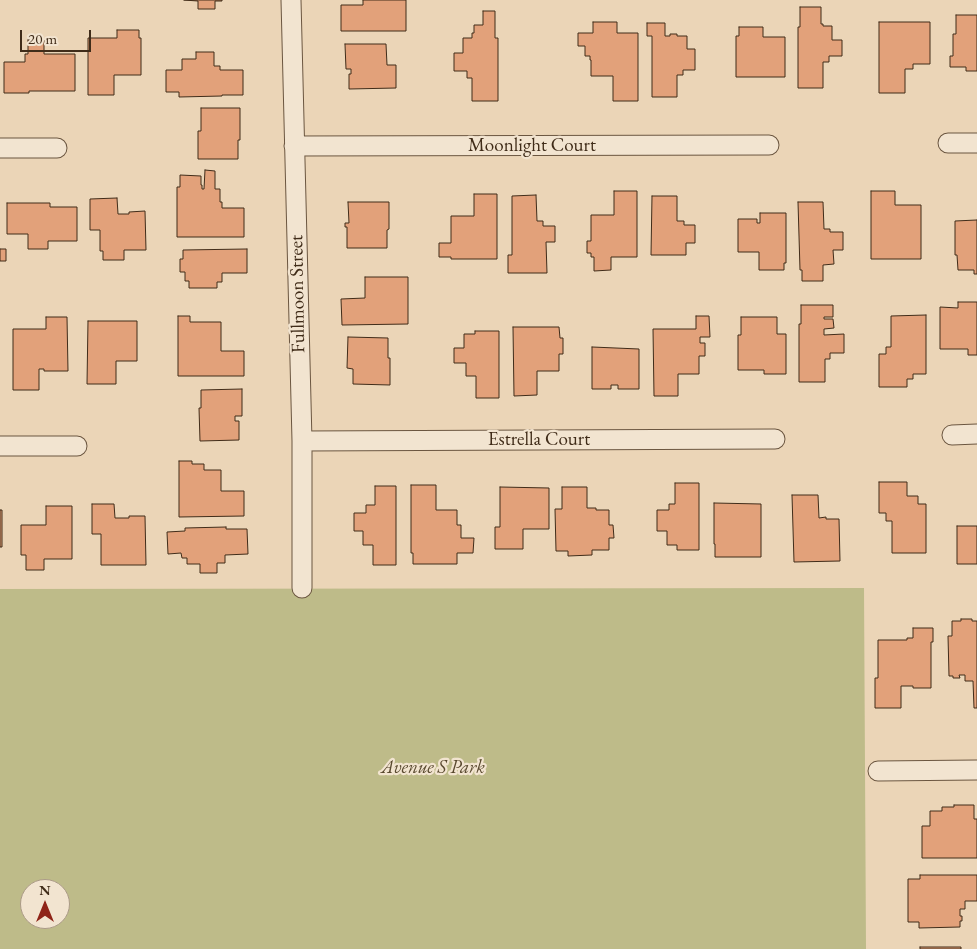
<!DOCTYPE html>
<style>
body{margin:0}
#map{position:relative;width:977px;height:949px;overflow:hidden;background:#ebd5b7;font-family:"EB Garamond",serif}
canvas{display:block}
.north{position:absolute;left:20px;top:879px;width:50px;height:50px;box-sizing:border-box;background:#f2e4d0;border:1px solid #ab9a87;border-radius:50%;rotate:0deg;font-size:14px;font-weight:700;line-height:20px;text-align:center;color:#402c19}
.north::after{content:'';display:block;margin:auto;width:18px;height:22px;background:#8f2418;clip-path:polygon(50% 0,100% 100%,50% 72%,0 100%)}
.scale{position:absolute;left:20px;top:30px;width:71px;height:22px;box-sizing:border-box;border:2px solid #402c19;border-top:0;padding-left:6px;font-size:15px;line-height:18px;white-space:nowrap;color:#402c19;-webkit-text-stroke:4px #f2e4d0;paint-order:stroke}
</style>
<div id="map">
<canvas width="977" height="949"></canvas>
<div class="north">N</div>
<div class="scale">20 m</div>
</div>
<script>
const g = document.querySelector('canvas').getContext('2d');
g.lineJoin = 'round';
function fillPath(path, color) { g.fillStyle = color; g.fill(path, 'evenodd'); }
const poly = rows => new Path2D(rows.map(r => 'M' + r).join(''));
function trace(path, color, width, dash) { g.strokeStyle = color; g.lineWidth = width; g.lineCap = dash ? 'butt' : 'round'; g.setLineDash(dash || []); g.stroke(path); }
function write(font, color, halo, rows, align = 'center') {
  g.font = font + ' "EB Garamond",serif'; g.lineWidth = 4.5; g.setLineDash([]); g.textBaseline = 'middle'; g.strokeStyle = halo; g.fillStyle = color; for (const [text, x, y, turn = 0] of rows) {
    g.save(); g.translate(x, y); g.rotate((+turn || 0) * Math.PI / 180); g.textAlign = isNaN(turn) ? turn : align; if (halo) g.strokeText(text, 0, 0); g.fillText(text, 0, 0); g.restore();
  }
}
fillPath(poly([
 [864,588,866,949,0,949,0,589],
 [30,889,60,889,60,919,30,919]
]), '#bebb89');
const building = poly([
 [184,0,222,0,222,1,215,1,215,9,198,9,198,1,184,0],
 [363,0,406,0,406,31,341,31,341,5,363,5,363,0],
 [800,7,821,7,821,24,823,24,823,26,832,26,832,40,842,40,842,56,829,56,829,62,823,62,823,88,798,88,798,27,800,27,800,7],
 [483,11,495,11,495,38,498,38,498,101,472,101,472,78,467,78,467,71,454,71,454,53,463,53,463,38,472,38,472,33,474,33,474,25,483,25,483,11],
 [956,15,977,15,977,71,966,71,966,67,950,67,950,56,953,56,953,34,956,34,956,15],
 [593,22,617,22,617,33,638,33,638,101,613,101,613,76,591,76,591,60,590,60,590,56,585,56,585,46,578,46,578,33,593,33,593,22],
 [879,22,930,22,930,64,913,64,913,69,905,69,905,93,879,93,879,22],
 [647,23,665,23,665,36,670,36,670,34,677,34,677,36,687,36,687,49,695,49,695,70,683,70,683,75,677,75,677,97,652,97,652,36,647,36,647,23],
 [739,27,763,27,763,37,785,37,785,77,736,77,736,36,739,36,739,27],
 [117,30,139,30,139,38,141,38,141,75,114,75,114,95,88,95,88,38,117,38,117,30],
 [28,40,44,40,44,54,75,54,75,91,29,91,29,93,4,93,4,62,25,62,25,54,28,54,28,40],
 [345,44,386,44,387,65,396,65,396,88,349,89,349,74,351,74,351,69,346,69,345,44],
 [196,52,214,52,214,66,220,66,220,70,243,70,243,95,222,95,222,96,179,97,179,92,166,92,166,70,182,70,182,59,196,59,196,52],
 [201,108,240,108,240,140,238,140,238,159,198,159,198,131,201,131,201,108],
 [205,170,215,171,215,189,220,189,220,202,222,202,222,208,244,208,244,237,177,237,177,187,180,187,180,175,201,176,201,185,202,185,202,189,204,189,205,170],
 [614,191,637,191,637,257,611,257,611,270,594,271,594,257,591,257,591,253,587,253,587,241,591,241,591,215,614,215,614,191],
 [871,191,895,191,895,205,921,205,921,259,871,259,871,191],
 [474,194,497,194,497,259,451,259,451,257,439,257,439,243,451,243,451,216,474,216,474,194],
 [536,195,537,221,543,221,543,226,555,226,555,242,546,242,547,273,508,273,508,255,512,255,512,196,536,195],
 [652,196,677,196,677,221,684,221,684,225,695,225,695,243,686,243,686,255,651,255,652,196],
 [117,198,118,214,129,214,129,212,145,211,146,250,124,250,124,260,103,260,103,251,100,251,100,230,90,230,90,199,117,198],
 [348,202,389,202,389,229,387,230,387,248,347,248,347,227,345,227,345,223,349,223,348,202],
 [798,202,823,202,824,229,830,229,830,232,843,232,843,250,833,250,834,264,823,265,823,281,802,281,802,270,800,270,798,202],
 [7,203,50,203,50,207,77,207,77,241,48,241,48,249,28,249,28,234,7,234,7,203],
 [760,213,786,213,786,263,784,263,784,270,759,270,759,252,738,252,738,219,757,219,757,223,760,223,760,213],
 [977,220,977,274,974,274,974,270,958,270,957,255,955,255,955,221,977,220],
 [0,249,6,249,6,261,0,261,0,249],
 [247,249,247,273,222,273,222,282,217,282,217,288,189,288,189,281,185,281,185,272,180,272,180,259,183,259,183,250,247,249],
 [365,277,408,277,408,324,342,325,341,299,365,298,365,277],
 [958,302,977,302,977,355,968,355,968,349,940,349,940,307,958,308,958,302],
 [801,305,833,305,833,317,824,317,824,319,833,319,834,328,824,329,824,335,844,334,844,353,830,353,830,359,825,359,825,382,799,382,799,324,801,324,801,305],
 [926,315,926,374,913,374,913,379,907,379,907,387,879,387,879,354,886,354,886,347,891,347,891,316,926,315],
 [178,316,190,316,190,322,221,322,221,351,244,351,244,376,178,376,178,316],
 [696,316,709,316,710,337,700,337,700,343,705,343,705,356,699,356,699,374,678,374,678,396,654,396,653,329,696,329,696,316],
 [46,317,67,317,68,371,44,371,44,369,39,369,39,390,13,390,13,329,46,329,46,317],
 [741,317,777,317,777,334,786,334,786,374,764,374,764,370,738,370,738,335,741,335,741,317],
 [88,321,137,321,137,361,116,361,116,384,87,384,88,321],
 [513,327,559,327,560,338,563,338,563,354,559,354,559,371,537,371,537,395,514,396,513,327],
 [475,331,499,331,499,398,476,398,476,376,466,376,466,363,454,363,454,348,464,348,464,334,475,334,475,331],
 [348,337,388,338,388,358,390,358,390,385,353,384,353,369,347,368,348,337],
 [592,347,639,349,639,389,618,389,618,385,611,385,611,389,592,389,592,347],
 [242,389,242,416,235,416,235,421,239,421,239,440,200,441,199,408,201,408,201,390,242,389],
 [179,461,192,461,192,464,204,464,204,470,221,470,221,491,244,491,244,516,179,517,179,461],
 [879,482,907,482,907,496,918,496,918,504,926,504,926,553,892,553,892,521,886,521,886,513,879,513,879,482],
 [675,483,699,483,699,550,677,550,677,545,667,545,667,531,657,531,657,510,669,510,669,504,675,504,675,483],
 [411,485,436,485,436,510,457,510,457,525,461,525,461,538,474,538,473,553,457,553,457,564,413,564,413,553,411,553,411,485],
 [375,486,396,486,396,565,373,565,373,545,363,545,363,531,354,531,354,513,366,513,366,505,375,505,375,486],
 [500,487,549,488,549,529,523,529,523,549,495,549,495,527,500,527,500,487],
 [562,487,587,487,587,508,596,508,596,510,609,510,609,525,613,525,614,538,609,538,609,550,592,550,592,555,568,556,568,551,556,551,555,509,562,509,562,487],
 [792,495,818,495,819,518,826,517,826,519,839,519,840,561,794,562,792,495],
 [714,503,761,504,761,557,715,557,715,544,714,544,714,503],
 [92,504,114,504,115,518,129,518,129,516,145,516,146,565,101,565,101,534,92,534,92,504],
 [46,506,72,506,72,559,44,559,44,570,26,570,26,555,21,555,21,525,46,525,46,506],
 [0,510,2,510,2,547,0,547,0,510],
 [957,526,977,526,977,564,957,564,957,526],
 [226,527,226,529,247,529,248,554,225,555,225,563,217,563,217,573,200,573,200,564,187,564,187,558,182,558,181,553,168,554,167,532,185,531,185,528,226,527],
 [961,619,972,619,972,621,977,621,977,708,974,708,973,681,965,681,965,675,959,675,960,678,953,678,953,676,949,676,948,636,952,636,952,621,961,621,961,619],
 [913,628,933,628,933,642,931,642,931,688,913,688,913,686,901,686,901,708,875,708,875,678,878,678,878,640,907,640,907,638,913,638,913,628],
 [954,805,974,805,974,819,977,819,977,858,922,858,922,826,930,826,930,811,942,811,942,807,954,807,954,805],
 [920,875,977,875,977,901,965,901,965,909,960,909,960,916,962,916,962,921,960,921,960,927,919,928,919,922,908,922,908,879,920,879,920,875],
 [920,947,961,947,961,949,920,949,920,947]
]);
fillPath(building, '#e2a17a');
trace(building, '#402c19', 1);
const street = poly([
 [291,0,302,441,302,588],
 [948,143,977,143],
 [294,146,769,145],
 [0,148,57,148],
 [952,435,977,434],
 [302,441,775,439],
 [0,446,77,446],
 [878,771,977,770]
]);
trace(street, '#6b5640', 21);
trace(street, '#f2e4d0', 19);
write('19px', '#402c19', '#f2e4d0', [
 ["Moonlight Court",532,146],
 ["Fullmoon Street",298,294,-91],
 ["Estrella Court",539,440]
]);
write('italic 19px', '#59492f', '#f2e4d0', [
 ["Avenue S Park",433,768]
]);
</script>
